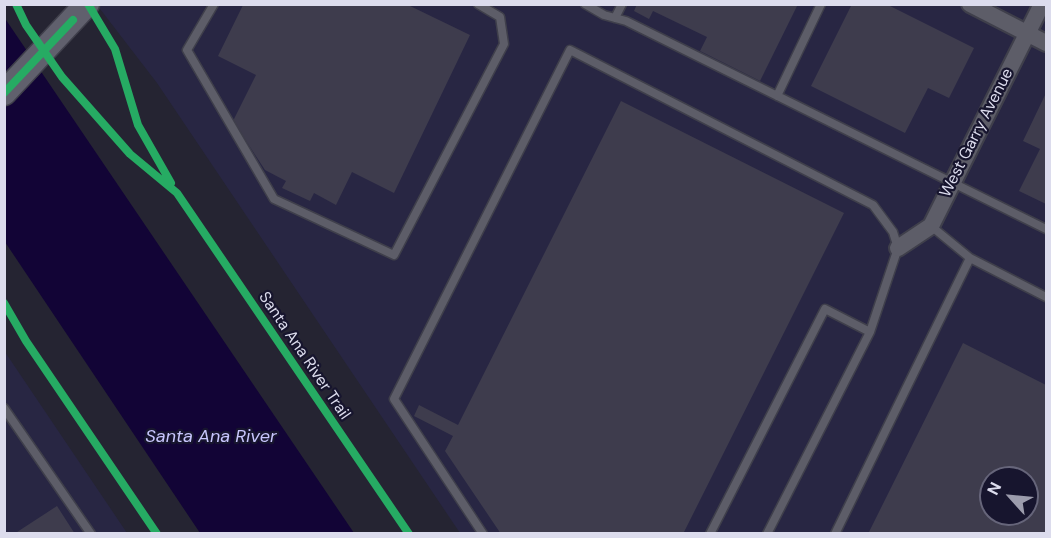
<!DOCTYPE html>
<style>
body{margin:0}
#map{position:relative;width:1051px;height:538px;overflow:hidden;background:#252432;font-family:"DM Sans",sans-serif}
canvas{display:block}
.frame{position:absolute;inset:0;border:6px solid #dcdced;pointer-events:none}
.north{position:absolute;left:979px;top:466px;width:60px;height:60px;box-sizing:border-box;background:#17152e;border:2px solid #66657a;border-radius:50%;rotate:297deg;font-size:16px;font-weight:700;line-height:24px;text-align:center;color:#dcdced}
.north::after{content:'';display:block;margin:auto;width:21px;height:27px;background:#9c9cac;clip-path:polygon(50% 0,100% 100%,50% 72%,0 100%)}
</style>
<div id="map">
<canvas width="1051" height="538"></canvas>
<div class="frame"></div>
<div class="north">N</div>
</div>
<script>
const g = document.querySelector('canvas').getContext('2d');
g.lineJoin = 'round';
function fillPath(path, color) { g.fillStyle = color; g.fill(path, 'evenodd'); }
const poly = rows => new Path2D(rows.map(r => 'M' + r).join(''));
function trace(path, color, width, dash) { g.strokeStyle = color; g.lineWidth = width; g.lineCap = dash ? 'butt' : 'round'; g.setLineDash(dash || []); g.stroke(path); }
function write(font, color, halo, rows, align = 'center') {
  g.font = font + ' "DM Sans",sans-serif'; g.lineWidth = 4.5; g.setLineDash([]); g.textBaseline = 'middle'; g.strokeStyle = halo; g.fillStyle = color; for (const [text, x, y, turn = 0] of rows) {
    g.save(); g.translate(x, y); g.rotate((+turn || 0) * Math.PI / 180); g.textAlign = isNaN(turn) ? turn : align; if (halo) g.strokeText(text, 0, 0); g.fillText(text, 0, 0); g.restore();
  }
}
fillPath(poly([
 [97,5,1046,5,1046,533,460,533,157,83],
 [991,478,1027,478,1027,514,991,514],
 [5,352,127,533,5,533]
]), '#282643');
fillPath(poly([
 [4,17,354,533,200,533,5,242]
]), '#120436');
fillPath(poly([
 [637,4,798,4,760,81,700,51,707,37,653,11,649,19,634,11],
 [852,4,886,4,974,48,949,98,928,88,905,133,811,86],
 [243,5,408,5,470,35,394,193,352,172,336,205,314,193,310,201,282,188,286,181,265,170,233,121,256,75,218,56],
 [1046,93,1046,204,1019,191,1040,149,1023,141],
 [621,101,844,213,683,534,501,534,445,451,453,436,414,416,419,405,458,425],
 [963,343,1046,385,1046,534,868,534],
 [991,478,1027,478,1027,514,991,514],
 [57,506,75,534,14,534]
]), '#3e3c4d');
const service = poly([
 [214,4,187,50,274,199,394,255,504,44,500,17,478,4],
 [585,4,604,15,626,21,1046,229],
 [615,18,622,4],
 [777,96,821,4],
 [931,226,970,258,1046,297],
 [4,408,91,534],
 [483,534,394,399,570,50,873,205,893,232,898,248,870,332,767,534],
 [710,534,825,309,870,332],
 [835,534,970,258]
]);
const minor = poly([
 [970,4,1046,43],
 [898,248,931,226,1042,4]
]);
const secondary = poly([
 [4,93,87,4]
]);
trace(service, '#3f3f4b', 11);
trace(minor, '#3f3f4b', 20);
trace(secondary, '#3f3f4b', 27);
trace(service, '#5d5d68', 8);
trace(minor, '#5d5d68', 16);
trace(secondary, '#60606d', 24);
trace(poly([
 [16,4,26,25,62,77,130,154,177,193,409,534],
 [88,4,115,49,138,125,171,183],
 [4,93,73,20],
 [4,303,26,341,157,534]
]), '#26ab63', 8);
write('16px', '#dcdced', '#17152e', [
 ["West Garry Avenue",977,133,-63],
 ["Santa Ana River Trail",304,356,56]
]);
write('italic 18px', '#c8c6fd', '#17152e', [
 ["Santa Ana River",211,437]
]);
</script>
